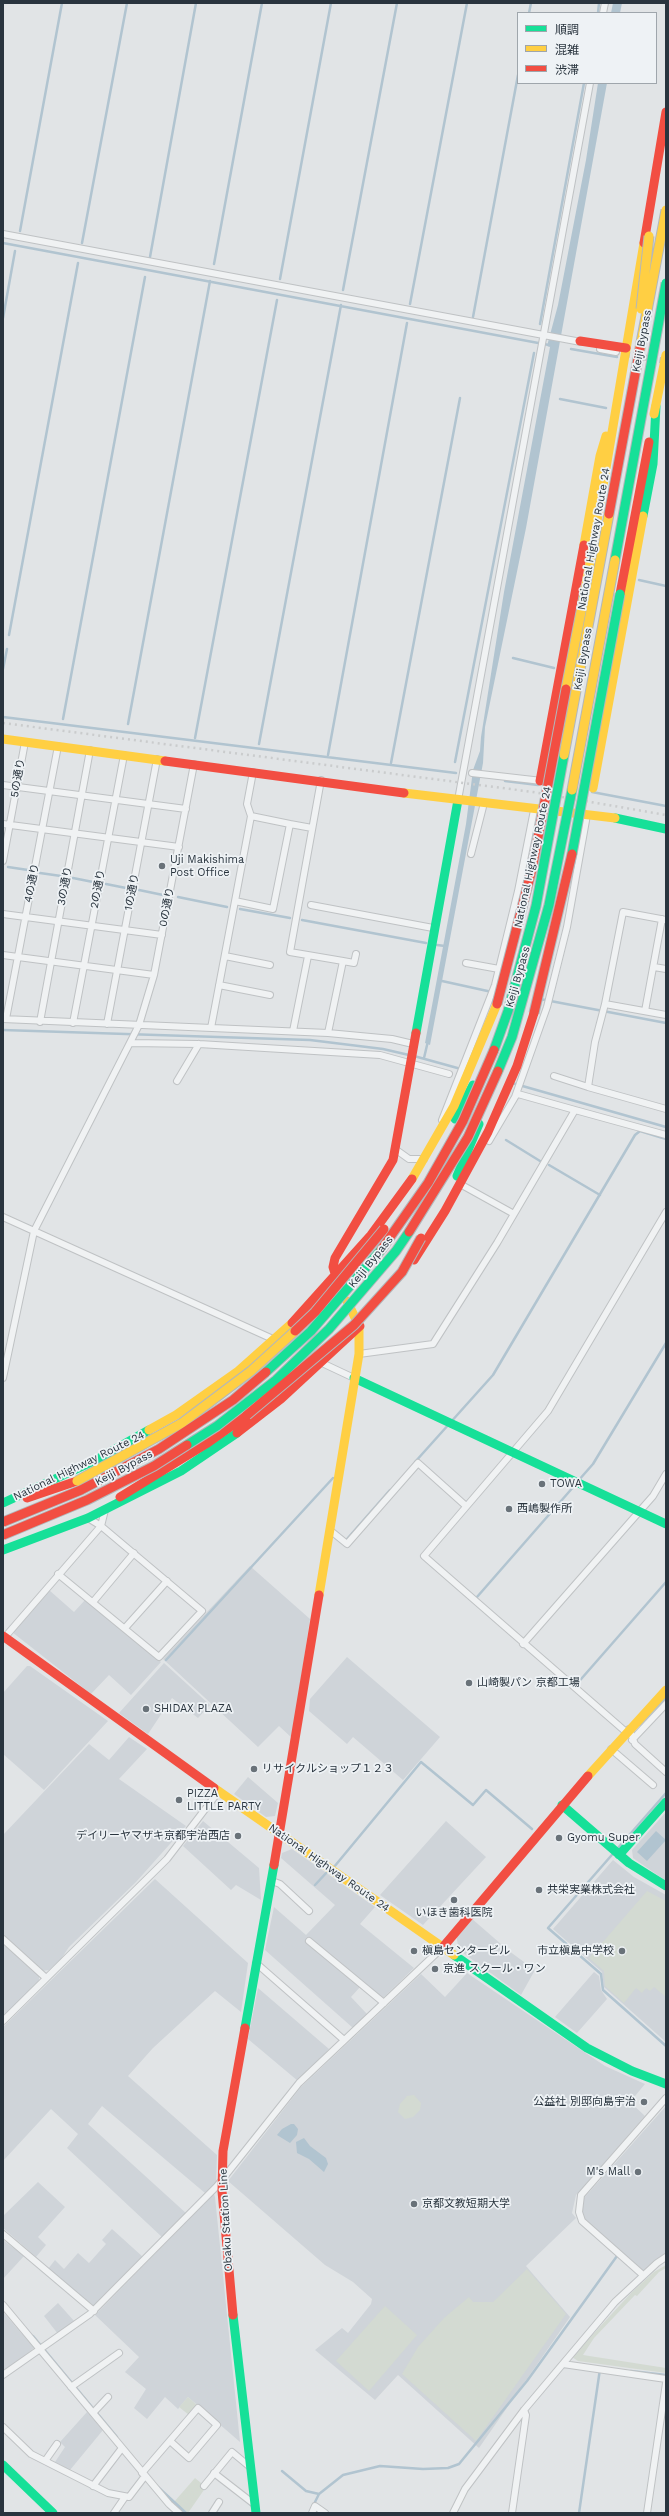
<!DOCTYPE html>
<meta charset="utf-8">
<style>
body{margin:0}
#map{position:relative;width:669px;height:2516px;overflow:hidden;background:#e1e4e6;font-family:"Work Sans","Noto Sans JP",sans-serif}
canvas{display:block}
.frame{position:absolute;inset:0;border:4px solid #29343e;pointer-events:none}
.legend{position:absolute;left:517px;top:12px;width:140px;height:72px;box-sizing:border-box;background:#eef2f5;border:1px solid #9fa6ac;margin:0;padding:5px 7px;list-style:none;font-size:12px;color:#29343e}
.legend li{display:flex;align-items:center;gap:8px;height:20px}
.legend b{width:20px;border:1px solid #9fa6ac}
</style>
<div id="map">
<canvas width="669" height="2516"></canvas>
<div class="frame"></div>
<ul class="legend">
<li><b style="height:5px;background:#16e098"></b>順調</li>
<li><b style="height:5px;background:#ffcf43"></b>混雑</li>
<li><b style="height:5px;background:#f24e42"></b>渋滞</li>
</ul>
</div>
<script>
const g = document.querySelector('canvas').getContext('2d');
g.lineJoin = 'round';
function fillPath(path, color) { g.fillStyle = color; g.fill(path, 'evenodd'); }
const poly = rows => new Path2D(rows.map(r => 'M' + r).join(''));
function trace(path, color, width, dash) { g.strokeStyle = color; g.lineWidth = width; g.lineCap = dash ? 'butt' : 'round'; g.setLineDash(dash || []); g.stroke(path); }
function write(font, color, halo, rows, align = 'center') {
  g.font = font + ' "Work Sans","Noto Sans JP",sans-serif'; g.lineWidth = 3.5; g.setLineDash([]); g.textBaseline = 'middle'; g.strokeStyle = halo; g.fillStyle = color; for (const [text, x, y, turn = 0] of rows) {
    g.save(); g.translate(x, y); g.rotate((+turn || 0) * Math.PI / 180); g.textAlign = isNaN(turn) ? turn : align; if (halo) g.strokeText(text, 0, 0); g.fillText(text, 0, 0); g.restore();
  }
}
fillPath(poly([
 [250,1566,310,1619,292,1738,279,1726,258,1747,163,1659],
 [49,1590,74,1612,85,1600,161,1662,131,1695,109,1675,91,1694,12,1632],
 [347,1657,440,1737,403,1780,353,1737,347,1744,309,1711,310,1699],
 [164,1663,210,1705,198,1718,172,1698,148,1734,119,1713],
 [27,1666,30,1666,108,1721,44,1790,3,1754,3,1693],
 [129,1737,147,1749,119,1779,186,1826,136,1882,69,1947,61,1959,49,1970,41,1971,3,1936,3,1835,89,1744,109,1760],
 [248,1777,278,1803,275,1816,266,1817,234,1794],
 [666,1812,666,1881,633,1858,632,1850],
 [203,1821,259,1868,261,1900,236,1885,231,1890,183,1846],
 [446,1821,486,1857,423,1925,380,1895],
 [292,1849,375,1907,360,1924,414,1968,383,1998,307,1943,360,1987,351,1997,367,2014,353,2028,265,1950,274,1907,306,1935,335,1905,281,1858,282,1853],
 [613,1860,634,1877,666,1895,666,2042,604,1987,602,1972,553,1929],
 [155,1879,248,1963,241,2012,215,1991,153,2048,128,2076,217,2155,216,2182,205,2193,102,2106,88,2124,187,2214,163,2238,67,2148,78,2134,51,2109,3,2161,3,2027],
 [471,1918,509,1951,535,1970,521,1995,459,1950,456,1935],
 [3,1944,39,1975,39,1980,3,2019],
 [594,1972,599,1976,601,1990,607,1999,577,2033,555,2017],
 [467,1973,605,2066,645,2084,630,2102,645,2116,576,2195,572,2213,576,2218,526,2266,570,2317,479,2448,398,2375,375,2400,315,2350,342,2328,348,2333,371,2304,372,2299,353,2282,325,2265,228,2181,301,2087,421,1974,445,1997],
 [258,1988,329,2049,298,2081,248,2039],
 [666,2106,666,2254,654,2261,643,2272,585,2221,582,2215,584,2198],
 [38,2182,65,2207,38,2237,46,2245,36,2257,3,2228,3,2216],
 [214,2194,215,2197,240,2442,188,2397,178,2409,165,2397,147,2419,134,2408,146,2389,125,2372,139,2357,95,2315],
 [112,2229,143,2257,96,2305,91,2306,48,2269,55,2260,64,2269,78,2253,89,2263,106,2244,102,2240],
 [3,2240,24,2256,3,2279],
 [58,2303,75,2322,58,2334,44,2316],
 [3,2312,34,2348,3,2373],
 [87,2412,103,2430,70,2470,55,2462,65,2447,60,2442]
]), '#cfd4d9');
fillPath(poly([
 [647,1891,666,1901,666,1997,654,1987,650,1991,646,1988,642,1993,636,1988,624,2003,605,1986,604,1971,589,1958],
 [414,2095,421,2103,420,2110,413,2117,405,2119,398,2112,400,2104,407,2096],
 [666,2265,666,2268,659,2272,637,2296,635,2295,594,2338,583,2355,666,2368,666,2373,578,2361,572,2357,632,2292,654,2272],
 [527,2269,566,2314,476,2441,402,2374,418,2347,444,2318,469,2297,473,2302,493,2302],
 [385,2306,417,2335,369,2391,336,2361],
 [188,2397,197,2405,189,2415,179,2407],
 [195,2478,206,2487,188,2513,174,2502]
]), '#d3dad2');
fillPath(poly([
 [613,3,622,3,620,13,611,13],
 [598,83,607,83,526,528,485,727,483,763,430,1045,425,1043,466,824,473,770,480,751,481,737,504,592,550,347,547,346,558,305,586,160],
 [656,1831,666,1840,647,1861,637,1852],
 [291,2124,294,2124,298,2129,297,2135,290,2143,277,2135,282,2129],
 [304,2138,310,2146,326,2158,328,2164,324,2172,309,2159,297,2153,296,2142]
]), '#b1c4d0');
trace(poly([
 [529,13,531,3],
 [598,13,599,3],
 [20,231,62,3],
 [3,243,549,345],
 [82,243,127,3],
 [150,257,196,3],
 [214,264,262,3],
 [280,279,331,3],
 [343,290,397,3],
 [410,304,467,3],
 [473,317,518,75],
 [3,318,15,251],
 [540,324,584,83],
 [571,349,617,357],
 [560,399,606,408],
 [639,580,666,586],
 [9,635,78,263],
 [513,658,554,668],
 [3,669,7,649],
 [3,717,456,773],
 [63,719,145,277],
 [128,724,210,281],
 [195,738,277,300],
 [259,744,341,305],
 [328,755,407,323],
 [455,762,534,353],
 [391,763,460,398],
 [505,781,538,785],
 [592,792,666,806],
 [8,867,28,870],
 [40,873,61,876],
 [73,878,93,882],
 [106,884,126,888],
 [139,890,163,895],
 [178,897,227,907],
 [240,909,290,918],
 [302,920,426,943],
 [437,945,445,946],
 [442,981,492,992],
 [540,999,666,1023],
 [3,1030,310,1040,383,1049,409,1055],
 [414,1056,461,1069],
 [424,1058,428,1041],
 [512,1083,666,1127],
 [506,1140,540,1161],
 [549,1165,600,1195],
 [415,1462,493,1375,635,1135,640,1131,666,1139],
 [578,1481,593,1464,666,1343],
 [347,1539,390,1490],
 [477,1597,575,1485],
 [166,1660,333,1478],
 [575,1686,666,1582],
 [640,1725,666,1697],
 [666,1793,548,1928,601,1974,603,1990,666,2046],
 [334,1867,421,1762,473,1805,486,1790,532,1829],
 [315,1885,328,1871],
 [33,2336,117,2437],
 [631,2371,666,2375],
 [282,2471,306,2491,319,2494,343,2475,380,2466,423,2469,448,2468,459,2464,527,2381,617,2256],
 [158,2487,186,2513],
 [315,2502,319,2494],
 [579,2513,600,2369]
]), '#b1c4d0', 2.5);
trace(poly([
 [624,354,666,361]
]), '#bcc1c4', 6, [6, 3]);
const street = poly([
 [603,13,605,3],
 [3,234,581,342],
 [600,349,616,352],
 [472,773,542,781],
 [321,780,290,952,343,961,328,1033],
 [3,785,186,809],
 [458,800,590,83],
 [251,816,290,824,273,909,235,901,251,816,247,804,253,772],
 [3,824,179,847],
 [290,824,312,828],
 [471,854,484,803],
 [3,861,25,742],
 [311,905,433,928],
 [3,914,162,935],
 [666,920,623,912,605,1004,595,1042,588,1087,666,1109],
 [3,955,154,975],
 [225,956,270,965],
 [343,961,354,963,356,954],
 [466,963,499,969],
 [654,967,666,969],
 [219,985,270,995],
 [605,1004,666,1015],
 [645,1011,662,919],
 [3,1019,328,1033,392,1039,413,1044],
 [6,1019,58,746],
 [40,1022,90,750],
 [73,1023,124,755],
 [107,1024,157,759],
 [211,1028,235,901],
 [293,1031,308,956],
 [131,1043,199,1044,380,1055,449,1074],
 [554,1076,588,1087],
 [177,1081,199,1044],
 [518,1094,575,1110],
 [442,1120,495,985,518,891,534,810],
 [489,1141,515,1097,547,1007,567,927,587,815],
 [395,1149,409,1159,424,1159],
 [460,1184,514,1214],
 [3,1217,275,1340],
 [359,1354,433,1344,497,1243,575,1110,666,1135],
 [322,1363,354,1378],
 [3,1378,34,1231,139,1025,154,975,194,764],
 [331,1531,347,1544,418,1463,466,1506],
 [58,1574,159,1657,202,1611,101,1526,88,1518],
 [93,1602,134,1553],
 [125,1628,167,1581],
 [5,1637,101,1526,105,1510],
 [523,1644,653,1496,666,1474],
 [629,1729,635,1744,666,1772],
 [626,1732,424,1556,548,1411,666,1212],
 [632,1740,666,1704],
 [611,1749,653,1785],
 [272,1881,280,1884,309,1911],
 [3,1939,46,1978],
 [309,1941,384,2003],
 [256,1963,344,2040],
 [3,2021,167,1859,219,1791],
 [3,2234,94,2311],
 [643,2275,582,2221,579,2212,581,2195,666,2098],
 [3,2305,169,2504,179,2513],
 [563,2364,666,2379],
 [3,2375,90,2314,217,2186,299,2083,443,1947],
 [71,2387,119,2353],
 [93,2413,108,2397],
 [3,2427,31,2454,108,2493,129,2497,145,2476],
 [45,2461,57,2444],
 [142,2473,198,2408,217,2425,189,2458,170,2441],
 [214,2473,254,2504],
 [93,2486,122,2448],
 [204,2486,232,2452,250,2467],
 [114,2513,125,2497],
 [212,2513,219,2502],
 [312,2513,315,2506,325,2513],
 [453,2513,465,2489,524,2410,615,2302,657,2263,666,2257],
 [512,2513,526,2415,524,2410],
 [647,2513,666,2383]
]);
trace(street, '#bfc2c4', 8);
trace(street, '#f0f2f3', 6);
trace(poly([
 [643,516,653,464,656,406],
 [615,818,666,829],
 [416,1033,458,800],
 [455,1119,473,1085],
 [457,1176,479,1124],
 [354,1378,666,1524],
 [3,1503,98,1459,149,1430],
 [3,1550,88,1518,181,1471,237,1433],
 [562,1805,629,1863,666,1886],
 [619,1855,666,1802],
 [454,1955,587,2048,632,2071,666,2084],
 [245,2028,274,1865],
 [233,2315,256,2513],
 [3,2465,53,2513]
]), '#16e098', 9);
trace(poly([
 [654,414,666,355],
 [584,545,600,456,606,436],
 [586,586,644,243],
 [3,739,165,761],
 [593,788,643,516],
 [404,793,615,818],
 [412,1179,454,1106,497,1004],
 [149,1430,176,1415,237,1372,292,1323],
 [319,1595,359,1354,359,1326,347,1301],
 [588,1776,666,1690],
 [214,1788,454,1955]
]), '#ffcf43', 9);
trace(poly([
 [644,243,666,112],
 [580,341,626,348],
 [620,594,649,442],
 [165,761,404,793],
 [540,781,584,545],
 [414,1260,445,1211,488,1132,517,1066,534,1013],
 [337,1280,333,1267,335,1258,393,1160,416,1033],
 [292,1323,371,1235,412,1179],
 [237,1433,281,1399,360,1326],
 [120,1497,206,1444,247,1415],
 [27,1498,77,1481],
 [3,1636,214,1788],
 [274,1865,319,1595],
 [443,1947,588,1776],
 [233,2315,222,2191,223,2151,245,2028]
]), '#f24e42', 9);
trace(poly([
 [3,723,533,792,666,815]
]), '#cacccd', 2.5, [2, 4]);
const fastBridge = poly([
 [615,560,666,283],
 [572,854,620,594],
 [494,1050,508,1011,536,906,564,755],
 [498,1071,512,1037,549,905,572,790],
 [266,1372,311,1331,381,1250],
 [187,1445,217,1426,276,1380,329,1329,396,1251,409,1232]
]);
const slowBridge = poly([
 [641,309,649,236],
 [640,348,666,210],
 [566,689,586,586],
 [564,755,609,514],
 [572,790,615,560],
 [77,1481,182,1423,251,1371,295,1331]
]);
const jamBridge = poly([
 [609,514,640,348],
 [497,1004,532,869,566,689],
 [534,1013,572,854],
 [409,1232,468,1137,498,1071],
 [381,1250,428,1183,463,1121,494,1050],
 [295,1331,315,1312,384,1229],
 [247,1415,354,1325,402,1272,421,1238],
 [3,1522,81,1490,159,1449,233,1400,266,1372],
 [3,1535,87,1500,154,1466,187,1445]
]);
trace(fastBridge, '#b3b7bb', 11, []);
trace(slowBridge, '#b3b7bb', 11, []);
trace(jamBridge, '#b3b7bb', 11, []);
trace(fastBridge, '#16e098', 9);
trace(slowBridge, '#ffcf43', 9);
trace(jamBridge, '#f24e42', 9);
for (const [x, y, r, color] of [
 [162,866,4,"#697279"],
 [542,1484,4,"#697279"],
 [509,1509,4,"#697279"],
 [469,1683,4,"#697279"],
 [146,1709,4,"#697279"],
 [254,1769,4,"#697279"],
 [179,1800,4,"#697279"],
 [238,1836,4,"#697279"],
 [559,1838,4,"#697279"],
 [539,1890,4,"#697279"],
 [454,1900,4,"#697279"],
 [414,1951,4,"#697279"],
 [622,1951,4,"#697279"],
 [435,1969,4,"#697279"],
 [644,2102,4,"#697279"],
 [638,2172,4,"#697279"],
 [414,2204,4,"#697279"]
]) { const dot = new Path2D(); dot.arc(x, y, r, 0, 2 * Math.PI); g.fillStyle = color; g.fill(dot); trace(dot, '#eef2f5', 1.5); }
write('11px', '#29343e', '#eef2f5', [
 ["Keiji Bypass",642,341,-79],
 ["National Highway Route 24",594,539,-80],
 ["Keiji Bypass",583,659,-80],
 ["5の通り",18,778,-80],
 ["National Highway Route 24",533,857,-78],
 ["4の通り",32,883,-79],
 ["3の通り",65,886,-79],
 ["2の通り",98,889,-79],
 ["1の通り",132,892,-79],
 ["0の通り",167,907,-79],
 ["Keiji Bypass",518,977,-74],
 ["Keiji Bypass",371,1262,-51],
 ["National Highway Route 24",79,1466,-26],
 ["Keiji Bypass",124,1468,-28],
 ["National Highway Route 24",329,1868,35],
 ["Obaku Station Line",226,2220,-93]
]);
write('11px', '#29343e', '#eef2f5', [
 ["Uji Makishima",170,860],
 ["Post Office",170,873],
 ["TOWA",550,1484],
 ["西嶋製作所",517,1509],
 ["山崎製パン 京都工場",477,1683],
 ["SHIDAX PLAZA",154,1709],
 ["リサイクルショップ１２３",262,1769],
 ["PIZZA",187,1794],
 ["LITTLE PARTY",187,1807],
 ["デイリーヤマザキ京都宇治西店",230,1836,"right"],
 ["Gyomu Super",567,1838],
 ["共栄実業株式会社",547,1890],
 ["いほき歯科医院",454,1913,"center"],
 ["槇島センタービル",422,1951],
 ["市立槇島中学校",614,1951,"right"],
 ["京進 スクール・ワン",443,1969],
 ["公益社 別邸向島宇治",636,2102,"right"],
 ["M's Mall",630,2172,"right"],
 ["京都文教短期大学",422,2204]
], 'left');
</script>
